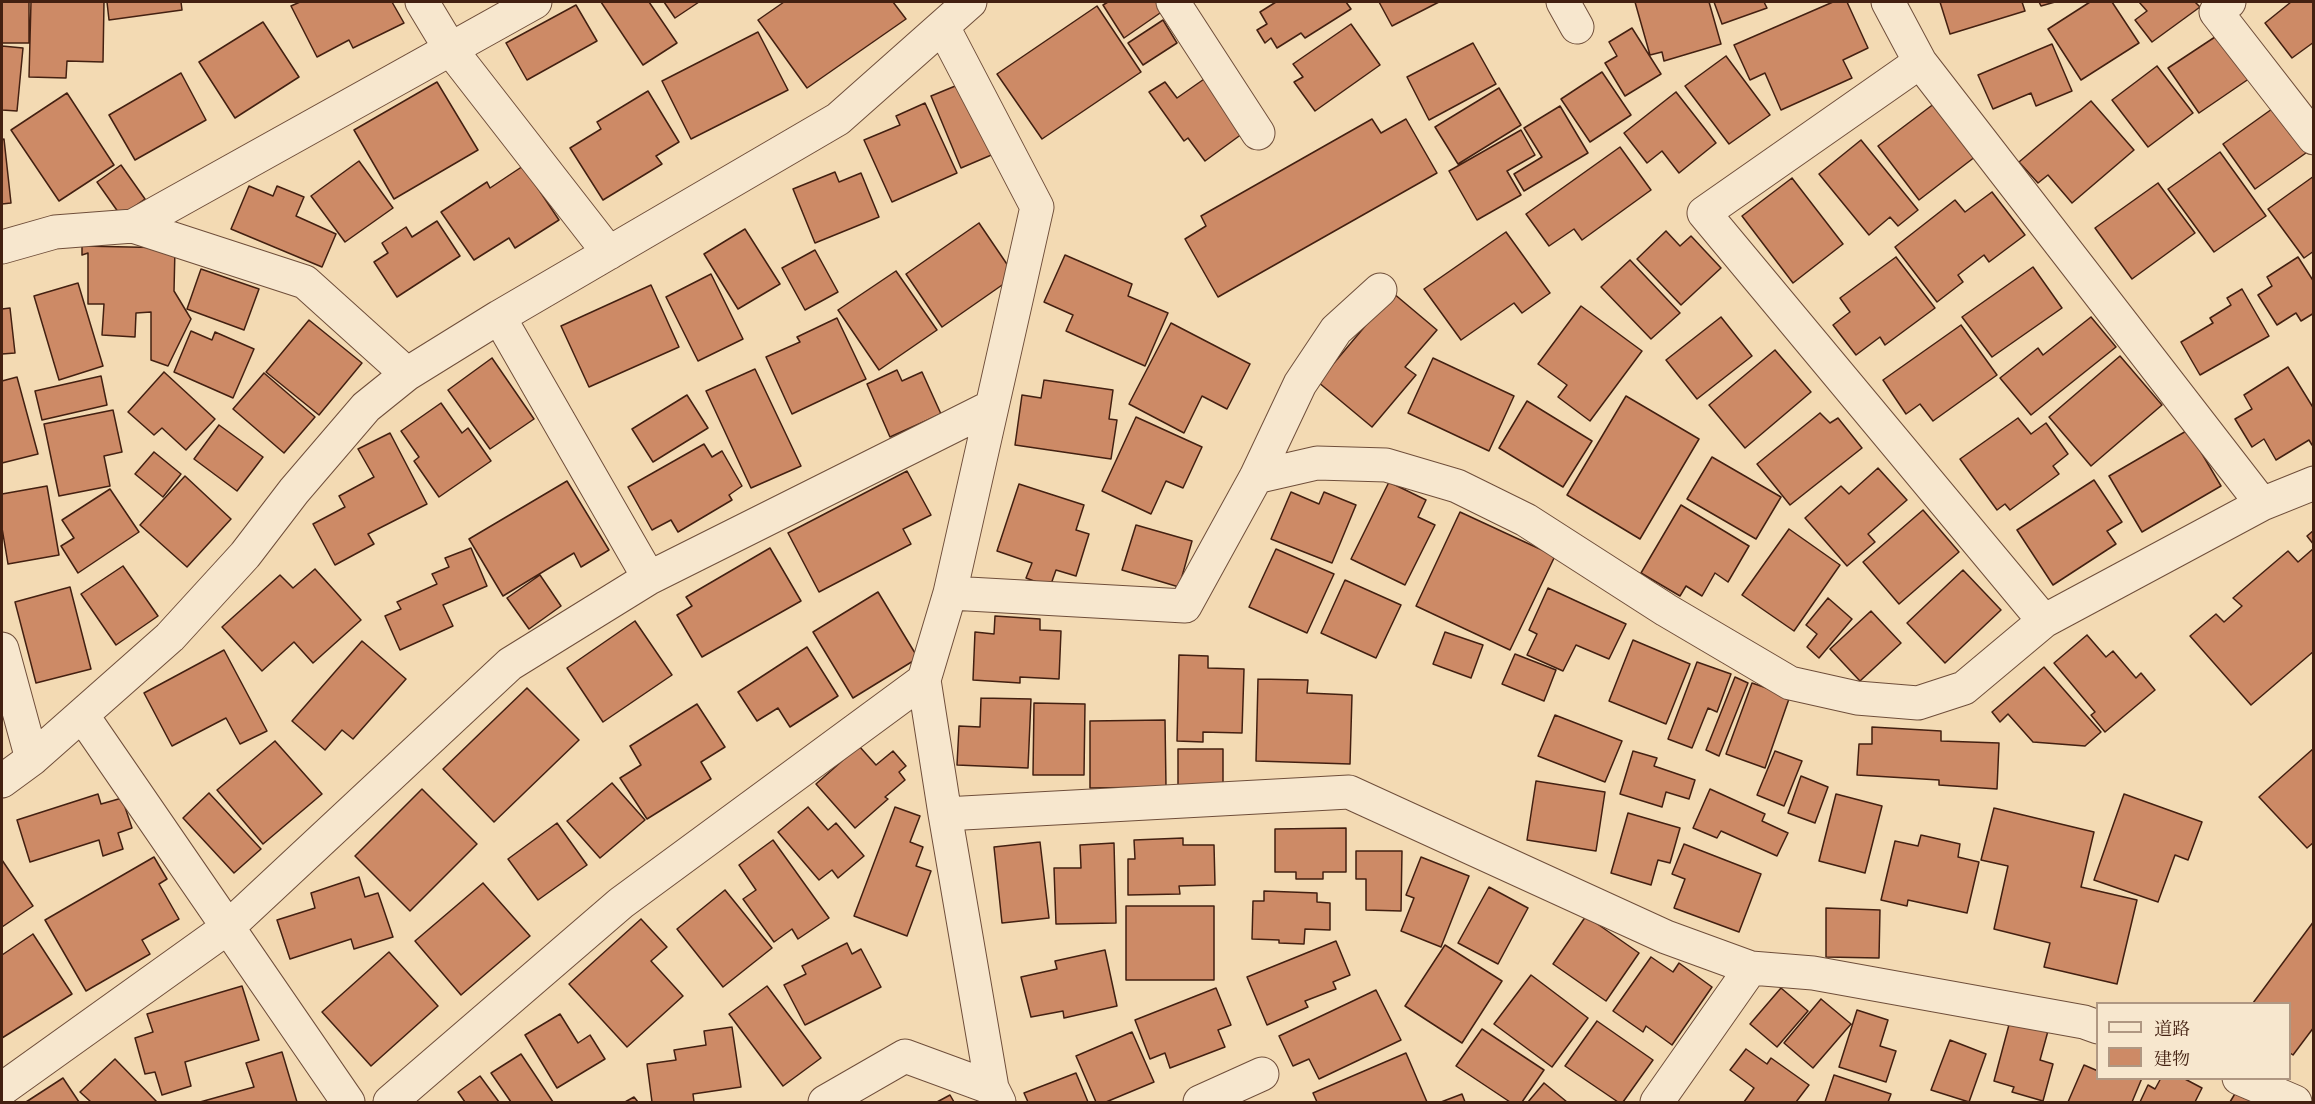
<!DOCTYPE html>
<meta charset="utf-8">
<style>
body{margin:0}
#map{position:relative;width:2315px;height:1104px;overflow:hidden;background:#f3dab3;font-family:"Libre Caslon Text","Noto Serif JP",serif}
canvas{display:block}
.frame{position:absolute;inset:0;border:3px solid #432011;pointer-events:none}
.legend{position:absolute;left:2096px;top:1002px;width:195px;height:78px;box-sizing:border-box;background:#f7e7ce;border:2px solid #af9782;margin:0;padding:8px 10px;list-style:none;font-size:18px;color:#432011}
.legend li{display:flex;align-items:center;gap:12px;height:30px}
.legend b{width:30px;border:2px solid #af9782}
</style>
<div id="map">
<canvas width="2315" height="1104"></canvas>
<div class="frame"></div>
<ul class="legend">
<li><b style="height:8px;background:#f7e7ce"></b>道路</li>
<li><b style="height:16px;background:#cd8a66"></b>建物</li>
</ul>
</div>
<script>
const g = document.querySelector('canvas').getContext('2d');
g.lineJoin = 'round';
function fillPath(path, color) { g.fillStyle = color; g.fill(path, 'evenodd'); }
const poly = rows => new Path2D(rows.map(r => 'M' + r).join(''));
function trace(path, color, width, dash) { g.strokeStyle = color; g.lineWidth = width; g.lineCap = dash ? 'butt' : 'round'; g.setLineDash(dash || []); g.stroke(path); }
const building = poly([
 [2,2,29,2,29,43,2,43,2,2],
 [31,2,104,2,103,62,67,61,66,78,29,77,31,2],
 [107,2,181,2,182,10,109,20,107,2],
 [300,2,392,2,404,23,353,48,349,40,317,57,291,6,300,2],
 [601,2,649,2,677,43,643,65,601,2],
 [664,2,699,2,675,18,664,2],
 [784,2,893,2,906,19,807,88,758,20,784,2],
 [1108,2,1156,2,1163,11,1124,38,1103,5,1108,2],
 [1276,2,1346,2,1351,9,1305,38,1301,33,1277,48,1271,38,1265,43,1257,30,1267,24,1260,12,1276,2],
 [1379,2,1439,2,1392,26,1379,2],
 [1635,2,1709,2,1721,44,1664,61,1662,52,1650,55,1635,2],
 [1714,2,1764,2,1767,8,1722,24,1714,2],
 [1833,2,1847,2,1868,48,1843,60,1852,78,1781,110,1765,73,1750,80,1734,45,1833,2],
 [1940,2,2022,2,2025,11,1950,34,1940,2],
 [2039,2,2055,2,2041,6,2039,2],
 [2090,2,2112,2,2139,43,2081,80,2048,29,2090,2],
 [2139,2,2195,2,2200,7,2152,42,2135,20,2147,11,2139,2],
 [2291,2,2314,2,2314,42,2292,58,2265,23,2291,2],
 [576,5,597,41,527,80,506,43,576,5],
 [1097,6,1141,72,1042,139,997,74,1097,6],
 [1163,20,1177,43,1143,65,1128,43,1163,20],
 [263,22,299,77,235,118,199,62,263,22],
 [1351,24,1380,65,1315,111,1294,82,1303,77,1293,64,1351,24],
 [1632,28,1661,74,1625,96,1605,63,1617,56,1609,42,1632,28],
 [758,32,788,90,691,139,662,81,758,32],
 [2218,35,2256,74,2199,113,2168,68,2218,35],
 [1473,43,1496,84,1429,120,1407,77,1473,43],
 [2052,44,2072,91,2036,106,2031,93,1993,109,1978,75,2052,44],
 [2,46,23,48,17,111,2,110,2,46],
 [1726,56,1770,115,1729,144,1685,86,1726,56],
 [2157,66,2193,113,2148,147,2112,100,2157,66],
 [1602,72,1631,115,1590,142,1561,99,1602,72],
 [181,73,206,120,135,160,109,115,181,73],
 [1207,77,1246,131,1205,161,1188,138,1184,141,1149,92,1165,82,1177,98,1207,77],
 [437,82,478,150,394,199,354,130,437,82],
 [965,82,996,153,961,168,931,96,965,82],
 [1499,88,1521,125,1458,164,1435,127,1499,88],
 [648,91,679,142,656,156,662,164,603,200,570,148,601,129,597,122,648,91],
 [1676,92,1716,143,1679,173,1662,151,1647,163,1624,133,1676,92],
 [67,93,114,165,59,201,11,130,67,93],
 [1939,100,1980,153,1919,200,1878,146,1939,100],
 [2091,101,2134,150,2072,203,2048,175,2038,183,2019,162,2091,101],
 [925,103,957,173,892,202,864,140,900,125,896,116,925,103],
 [1560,106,1588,153,1524,191,1514,174,1542,157,1524,128,1560,106],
 [2272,109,2291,135,2300,130,2313,148,2255,189,2223,144,2272,109],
 [1372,119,1381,133,1406,119,1437,173,1218,297,1185,239,1206,226,1201,216,1372,119],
 [1521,130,1535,155,1507,171,1521,195,1477,220,1449,171,1521,130],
 [4,139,11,203,2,204,2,140,4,139],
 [1861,140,1918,210,1898,226,1890,217,1869,235,1819,174,1861,140],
 [1620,147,1651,190,1582,240,1574,229,1549,246,1526,214,1620,147],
 [2220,152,2266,216,2214,252,2168,189,2220,152],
 [359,161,393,208,345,242,311,196,359,161],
 [121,165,145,199,121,216,97,182,121,165],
 [523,166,559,220,515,248,509,238,474,260,441,212,487,182,490,188,523,166],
 [835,172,839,182,861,173,879,217,815,243,793,189,835,172],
 [2314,176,2314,251,2304,258,2268,209,2314,176],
 [1792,178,1843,244,1793,283,1742,216,1792,178],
 [2158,183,2195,233,2132,279,2095,228,2158,183],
 [249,186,273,196,277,186,304,197,296,216,336,234,322,267,231,229,249,186],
 [1992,192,2025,235,1989,262,1984,255,1958,275,1963,282,1937,302,1895,247,1955,200,1965,212,1992,192],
 [437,221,460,256,397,297,374,262,388,253,382,243,406,227,412,237,437,221],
 [979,223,1015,276,942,327,906,274,979,223],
 [745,229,780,284,738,309,704,254,745,229],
 [1666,231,1680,246,1691,236,1721,268,1681,305,1637,259,1666,231],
 [1506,232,1550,293,1522,313,1514,303,1461,340,1424,289,1506,232],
 [82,246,175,248,174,291,191,319,168,366,151,360,151,312,136,313,135,337,102,335,104,304,88,304,88,253,82,255,82,246],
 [815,250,838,292,805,310,782,268,815,250],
 [1065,255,1132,284,1128,296,1168,313,1145,366,1066,331,1073,315,1044,302,1065,255],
 [1896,257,1935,308,1885,345,1880,337,1856,355,1833,325,1850,312,1840,298,1896,257],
 [2298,257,2314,282,2314,313,2301,321,2296,313,2277,325,2258,295,2272,286,2267,277,2298,257],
 [1630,260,1680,313,1651,339,1601,287,1630,260],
 [2033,267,2062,308,1992,357,1962,317,2033,267],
 [201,269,259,289,244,330,187,309,201,269],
 [896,271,937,330,879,370,838,310,896,271],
 [711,274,743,339,698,361,666,297,711,274],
 [78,283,103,366,59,380,34,296,78,283],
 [651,285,679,347,589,387,561,326,651,285],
 [2242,289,2269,336,2200,375,2181,342,2213,323,2210,318,2231,305,2227,298,2242,289],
 [1393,293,1437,330,1405,367,1416,375,1372,427,1318,382,1393,293],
 [1581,306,1642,351,1590,421,1558,397,1567,385,1538,364,1581,306],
 [10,308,15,353,2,354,2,309,10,308],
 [1721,317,1752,356,1697,399,1666,360,1721,317],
 [2091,317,2116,347,2031,415,2000,378,2038,348,2043,355,2091,317],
 [837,318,866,379,792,414,766,357,800,342,797,337,837,318],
 [309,320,362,363,319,415,266,372,309,320],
 [1171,323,1250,364,1227,409,1202,396,1184,433,1129,404,1171,323],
 [1961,325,1997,375,1933,421,1920,404,1906,414,1883,380,1961,325],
 [191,331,212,340,215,332,254,349,233,398,174,372,191,331],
 [1775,350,1811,392,1745,448,1709,405,1775,350],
 [2120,356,2162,405,2091,466,2049,417,2120,356],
 [492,358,534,419,490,449,448,390,492,358],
 [1433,358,1514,396,1489,451,1408,413,1433,358],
 [2288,367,2314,409,2314,444,2312,445,2309,440,2276,460,2264,439,2252,447,2235,419,2252,409,2244,395,2288,367],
 [755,369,801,466,751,488,706,391,755,369],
 [897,370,902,381,922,372,941,414,890,437,867,384,897,370],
 [164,372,215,419,186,450,162,428,154,435,128,412,164,372],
 [264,373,315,417,284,453,233,409,264,373],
 [101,376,107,405,42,420,35,391,101,376],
 [17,377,38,454,2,463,2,381,17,377],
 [1044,380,1113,390,1109,419,1117,420,1111,459,1015,445,1022,395,1041,398,1044,380],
 [687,395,708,428,653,462,632,429,687,395],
 [1626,396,1699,439,1640,539,1567,495,1626,396],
 [1527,401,1592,441,1563,487,1499,448,1527,401],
 [441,403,462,433,468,428,491,461,439,497,414,461,419,457,401,431,441,403],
 [113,410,122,452,104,456,110,486,59,496,44,424,113,410],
 [1820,413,1830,423,1838,418,1862,448,1790,505,1757,464,1820,413],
 [1136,417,1202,447,1183,488,1166,481,1151,514,1102,491,1136,417],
 [2018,418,2031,434,2046,423,2068,454,2053,466,2059,474,2010,510,2005,504,1997,510,1960,459,2018,418],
 [219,425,263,457,237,491,194,459,219,425],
 [2188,430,2221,486,2142,532,2109,476,2188,430],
 [390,433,427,504,368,534,374,544,335,565,313,524,345,507,339,496,374,477,358,449,390,433],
 [704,444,712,457,722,451,742,486,729,495,732,500,678,532,671,520,652,530,628,487,704,444],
 [154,452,181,474,163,497,135,474,154,452],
 [1712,457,1781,497,1756,539,1687,499,1712,457],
 [1878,468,1907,500,1868,534,1875,542,1847,566,1805,518,1841,486,1849,494,1878,468],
 [907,471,931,515,903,529,911,544,819,592,788,533,907,471],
 [185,476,231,519,187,567,140,525,185,476],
 [2094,480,2122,522,2107,531,2116,544,2053,585,2017,530,2094,480],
 [567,481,609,550,581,567,574,553,503,596,469,539,567,481],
 [1389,482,1426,500,1418,517,1435,525,1405,585,1351,559,1389,482],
 [1019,484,1084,505,1076,530,1089,534,1076,576,1056,570,1050,587,1026,578,1032,563,997,551,1019,484],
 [47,486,59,555,8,564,2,528,2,494,47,486],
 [110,489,139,532,78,573,61,546,74,538,62,520,110,489],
 [1291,492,1319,504,1324,492,1356,505,1332,563,1271,539,1291,492],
 [1681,505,1749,546,1728,582,1715,573,1702,596,1686,586,1680,596,1641,573,1681,505],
 [1923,510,1959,552,1899,604,1863,562,1923,510],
 [1460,512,1555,556,1510,650,1416,606,1460,512],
 [1136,525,1192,541,1179,587,1122,570,1136,525],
 [1789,529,1840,565,1794,631,1742,595,1789,529],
 [2314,530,2314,545,2307,536,2314,530],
 [471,548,487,586,443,605,453,626,400,650,385,616,401,609,397,602,437,584,432,574,449,567,445,558,471,548],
 [770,548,801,601,702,657,677,615,692,606,686,597,770,548],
 [2314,548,2314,651,2251,705,2190,636,2216,614,2224,622,2242,606,2233,598,2288,551,2298,562,2314,548],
 [1276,549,1334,574,1307,633,1249,607,1276,549],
 [123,566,158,616,116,645,81,594,123,566],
 [315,569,361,620,313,663,294,642,262,671,222,627,280,575,293,588,315,569],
 [1963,570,2001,610,1945,663,1907,623,1963,570],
 [540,575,561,606,529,629,507,598,540,575],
 [1345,580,1401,605,1376,658,1321,633,1345,580],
 [70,587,91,669,36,683,15,602,70,587],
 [1548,588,1626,624,1609,659,1576,645,1563,671,1527,655,1537,634,1529,630,1548,588],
 [878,592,918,658,853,698,813,632,878,592],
 [1828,598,1852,619,1819,658,1807,647,1817,634,1806,625,1828,598],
 [1871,611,1901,643,1860,681,1830,649,1871,611],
 [995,616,1040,619,1040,630,1061,631,1059,679,1020,677,1020,683,973,680,975,632,994,634,995,616],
 [635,621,672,675,603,722,567,668,635,621],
 [1445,632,1483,645,1471,678,1433,664,1445,632],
 [2087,635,2106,657,2113,651,2136,678,2141,673,2155,690,2105,732,2091,715,2095,712,2054,663,2087,635],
 [1633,640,1690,664,1666,724,1609,701,1633,640],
 [362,641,406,679,353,739,342,730,325,750,292,721,362,641],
 [807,647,838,696,790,727,778,708,757,721,738,692,807,647],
 [224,650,267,731,240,744,226,718,172,746,144,693,224,650],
 [1515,654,1556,670,1544,701,1502,684,1515,654],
 [1179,655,1208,656,1208,668,1244,669,1242,733,1203,732,1203,742,1177,741,1179,655],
 [1697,662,1731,674,1717,712,1708,708,1692,748,1668,739,1697,662],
 [2044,667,2101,732,2085,746,2033,742,2008,714,2000,722,1992,712,2044,667],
 [1735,677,1748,683,1719,756,1706,750,1735,677],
 [1258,679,1308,680,1307,693,1352,695,1350,764,1256,761,1258,679],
 [1752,683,1790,696,1765,768,1726,754,1752,683],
 [527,688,579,740,494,822,443,769,527,688],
 [981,698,1031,699,1028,768,957,765,959,726,980,727,981,698],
 [1034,703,1085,704,1084,775,1033,775,1034,703],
 [697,704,725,747,701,762,711,779,647,819,620,778,641,765,630,746,697,704],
 [1555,715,1622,741,1605,782,1538,756,1555,715],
 [1165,720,1166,787,1090,788,1090,721,1165,720],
 [1872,727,1941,731,1941,741,1999,743,1997,789,1939,785,1939,780,1857,775,1859,744,1872,744,1872,727],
 [275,741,322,794,263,844,217,790,275,741],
 [859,746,876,765,893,751,906,766,899,772,905,780,885,797,888,799,855,828,816,784,859,746],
 [2314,748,2314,842,2307,848,2259,797,2314,748],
 [1178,749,1223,749,1223,789,1178,789,1178,749],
 [1633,751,1657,758,1654,766,1695,780,1689,799,1666,792,1662,807,1620,794,1633,751],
 [1775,751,1802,761,1784,806,1757,795,1775,751],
 [1801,776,1828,787,1815,823,1788,813,1801,776],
 [1536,781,1605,792,1596,851,1527,840,1536,781],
 [612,783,645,820,600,858,567,821,612,783],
 [422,789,477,844,410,911,355,856,422,789],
 [1710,789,1765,814,1762,821,1788,833,1777,856,1721,831,1717,838,1693,828,1710,789],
 [209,793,261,849,234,873,183,818,209,793],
 [98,794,101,804,122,798,132,828,118,833,123,849,103,856,99,840,30,862,17,820,98,794],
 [1836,794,1882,806,1865,873,1819,861,1836,794],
 [2124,794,2202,822,2188,860,2175,855,2158,902,2094,880,2124,794],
 [808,807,828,830,836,823,864,856,838,878,832,870,819,880,778,832,808,807],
 [895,807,920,816,910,842,923,847,916,866,931,871,907,936,854,916,895,807],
 [1994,808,2094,832,2081,887,2137,900,2117,984,2044,967,2050,943,1994,929,2008,866,1981,860,1994,808],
 [1628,813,1680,828,1670,863,1658,860,1651,885,1611,873,1628,813],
 [557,823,587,865,538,900,508,859,557,823],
 [1346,828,1346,872,1323,872,1323,879,1296,879,1296,872,1275,872,1275,829,1346,828],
 [1921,835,1960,844,1958,857,1979,862,1967,913,1908,900,1907,906,1881,900,1895,841,1918,846,1921,835],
 [1183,838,1183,845,1214,845,1215,885,1179,886,1180,894,1128,895,1128,859,1135,859,1134,840,1183,838],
 [773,840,829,918,798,939,792,929,774,942,743,899,756,890,739,865,773,840],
 [1040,842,1049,918,1002,923,994,847,1040,842],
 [1114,843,1116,923,1056,924,1054,868,1081,868,1080,845,1114,843],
 [1684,844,1761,874,1739,932,1674,908,1685,879,1672,874,1684,844],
 [1356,851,1402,851,1401,911,1366,910,1366,879,1356,879,1356,851],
 [154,857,167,879,159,884,179,919,142,940,150,954,86,991,45,920,154,857],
 [1421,857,1469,876,1441,947,1401,931,1414,898,1406,895,1421,857],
 [2,860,33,906,2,927,2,860],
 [359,877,365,897,378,893,393,937,354,949,351,939,290,959,277,920,315,908,311,893,359,877],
 [483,883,530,936,461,995,415,941,483,883],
 [1489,887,1528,908,1498,964,1458,943,1489,887],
 [725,890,772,948,723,987,677,929,725,890],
 [1264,891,1317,893,1317,902,1330,903,1330,930,1305,929,1304,944,1279,943,1279,940,1252,939,1253,901,1264,901,1264,891],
 [1126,906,1214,906,1214,980,1126,980,1126,906],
 [1826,908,1880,910,1879,958,1826,957,1826,908],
 [1586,916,1639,953,1606,1001,1553,964,1586,916],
 [641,919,667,947,651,961,683,996,627,1047,569,984,641,919],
 [2314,921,2314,1027,2293,1055,2290,1053,2290,1004,2253,1003,2314,921],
 [33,934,72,994,2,1038,2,955,33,934],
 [1336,941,1350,975,1333,982,1336,989,1305,1001,1308,1007,1267,1025,1247,977,1336,941],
 [847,943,852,954,861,949,881,987,805,1025,784,985,806,974,802,966,847,943],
 [1445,945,1502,981,1462,1043,1405,1006,1445,945],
 [1105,950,1117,1006,1064,1018,1063,1011,1031,1017,1021,977,1057,969,1055,961,1105,950],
 [389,952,438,1006,371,1066,322,1012,389,952],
 [1651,957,1673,972,1679,963,1712,987,1672,1045,1646,1026,1643,1032,1613,1011,1651,957],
 [1531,975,1588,1018,1552,1067,1494,1024,1531,975],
 [242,986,259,1040,185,1062,191,1086,162,1095,155,1072,145,1074,135,1038,153,1032,147,1014,242,986],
 [767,986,821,1058,783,1086,729,1014,767,986],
 [1216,988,1231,1025,1218,1030,1225,1047,1170,1068,1165,1053,1150,1059,1135,1020,1216,988],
 [1781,988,1808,1011,1777,1047,1750,1024,1781,988],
 [1376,990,1401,1040,1319,1079,1309,1059,1293,1066,1279,1036,1376,990],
 [1821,999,1851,1024,1813,1068,1784,1043,1821,999],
 [1857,1010,1888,1020,1880,1046,1896,1051,1886,1082,1839,1067,1857,1010],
 [560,1014,578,1043,590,1035,605,1059,557,1088,525,1035,560,1014],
 [1597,1021,1653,1060,1623,1102,1618,1102,1565,1066,1597,1021],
 [2010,1021,2048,1031,2040,1060,2053,1064,2043,1101,2012,1092,2014,1087,1994,1081,2010,1021],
 [732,1027,741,1087,693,1094,694,1102,652,1102,647,1064,676,1060,674,1050,706,1045,704,1031,732,1027],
 [1482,1029,1544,1070,1522,1102,1510,1102,1456,1066,1482,1029],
 [1132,1032,1154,1082,1106,1102,1096,1102,1076,1056,1132,1032],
 [1950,1040,1986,1054,1969,1102,1931,1090,1950,1040],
 [1746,1049,1767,1064,1771,1058,1809,1085,1796,1102,1744,1102,1754,1088,1730,1070,1746,1049],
 [282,1052,297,1102,200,1102,254,1087,246,1063,282,1052],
 [1406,1053,1427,1102,1317,1102,1313,1093,1406,1053],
 [521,1054,553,1102,511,1102,491,1073,521,1054],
 [115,1059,157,1102,91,1102,80,1092,115,1059],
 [2084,1065,2098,1071,2098,1078,2142,1078,2132,1102,2068,1102,2084,1065],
 [1076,1073,1088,1102,1028,1102,1024,1093,1076,1073],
 [1834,1075,1891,1094,1888,1102,1825,1102,1834,1075],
 [480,1076,499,1102,465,1102,458,1092,480,1076],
 [63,1078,79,1102,26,1102,63,1078],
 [2161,1078,2183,1078,2202,1088,2195,1102,2140,1102,2148,1085,2155,1089,2161,1078],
 [1544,1083,1567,1102,1528,1102,1544,1083],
 [2236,1092,2255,1102,2230,1102,2236,1092],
 [1462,1094,1465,1102,1441,1102,1462,1094],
 [950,1095,954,1102,937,1102,950,1095],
 [634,1097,638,1102,625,1102,634,1097]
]);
fillPath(building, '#cd8a66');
trace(building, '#432011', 1.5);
const minor = poly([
 [422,2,451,50,609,253],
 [1173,2,1258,133],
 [1563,2,1577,27],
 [1888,2,1920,62,2262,504],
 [2229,2,2216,12,2314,138],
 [943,27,1037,207,950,593,924,680,945,814,992,1088],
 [1920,62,1704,213,2044,621],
 [133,226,535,2],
 [2,247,55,232,133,226,305,282,407,374],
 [499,317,649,578],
 [1256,477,1317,463,1386,465,1457,486,1526,520,1666,610,1790,683,1857,698,1918,703,1964,688,2044,621,2262,504,2314,483],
 [950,593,1185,606,1256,477,1300,384,1336,330,1380,290],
 [2,649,32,759],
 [82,715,348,1102],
 [2,781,32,759,170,637,245,555,294,491,366,407,407,374,499,317,838,119,970,2],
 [945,814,1349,792,1666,937,1751,968,1813,973,2084,1022,2098,1027],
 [2239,1078,2295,1102],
 [2,1089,227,928,510,664,649,578,991,407],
 [390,1102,621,903,924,680],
 [825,1102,905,1056,992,1088,999,1102],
 [1200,1102,1262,1074],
 [1657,1102,1751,968]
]);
trace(minor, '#6f4e3a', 35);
trace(minor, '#f7e7ce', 33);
</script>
